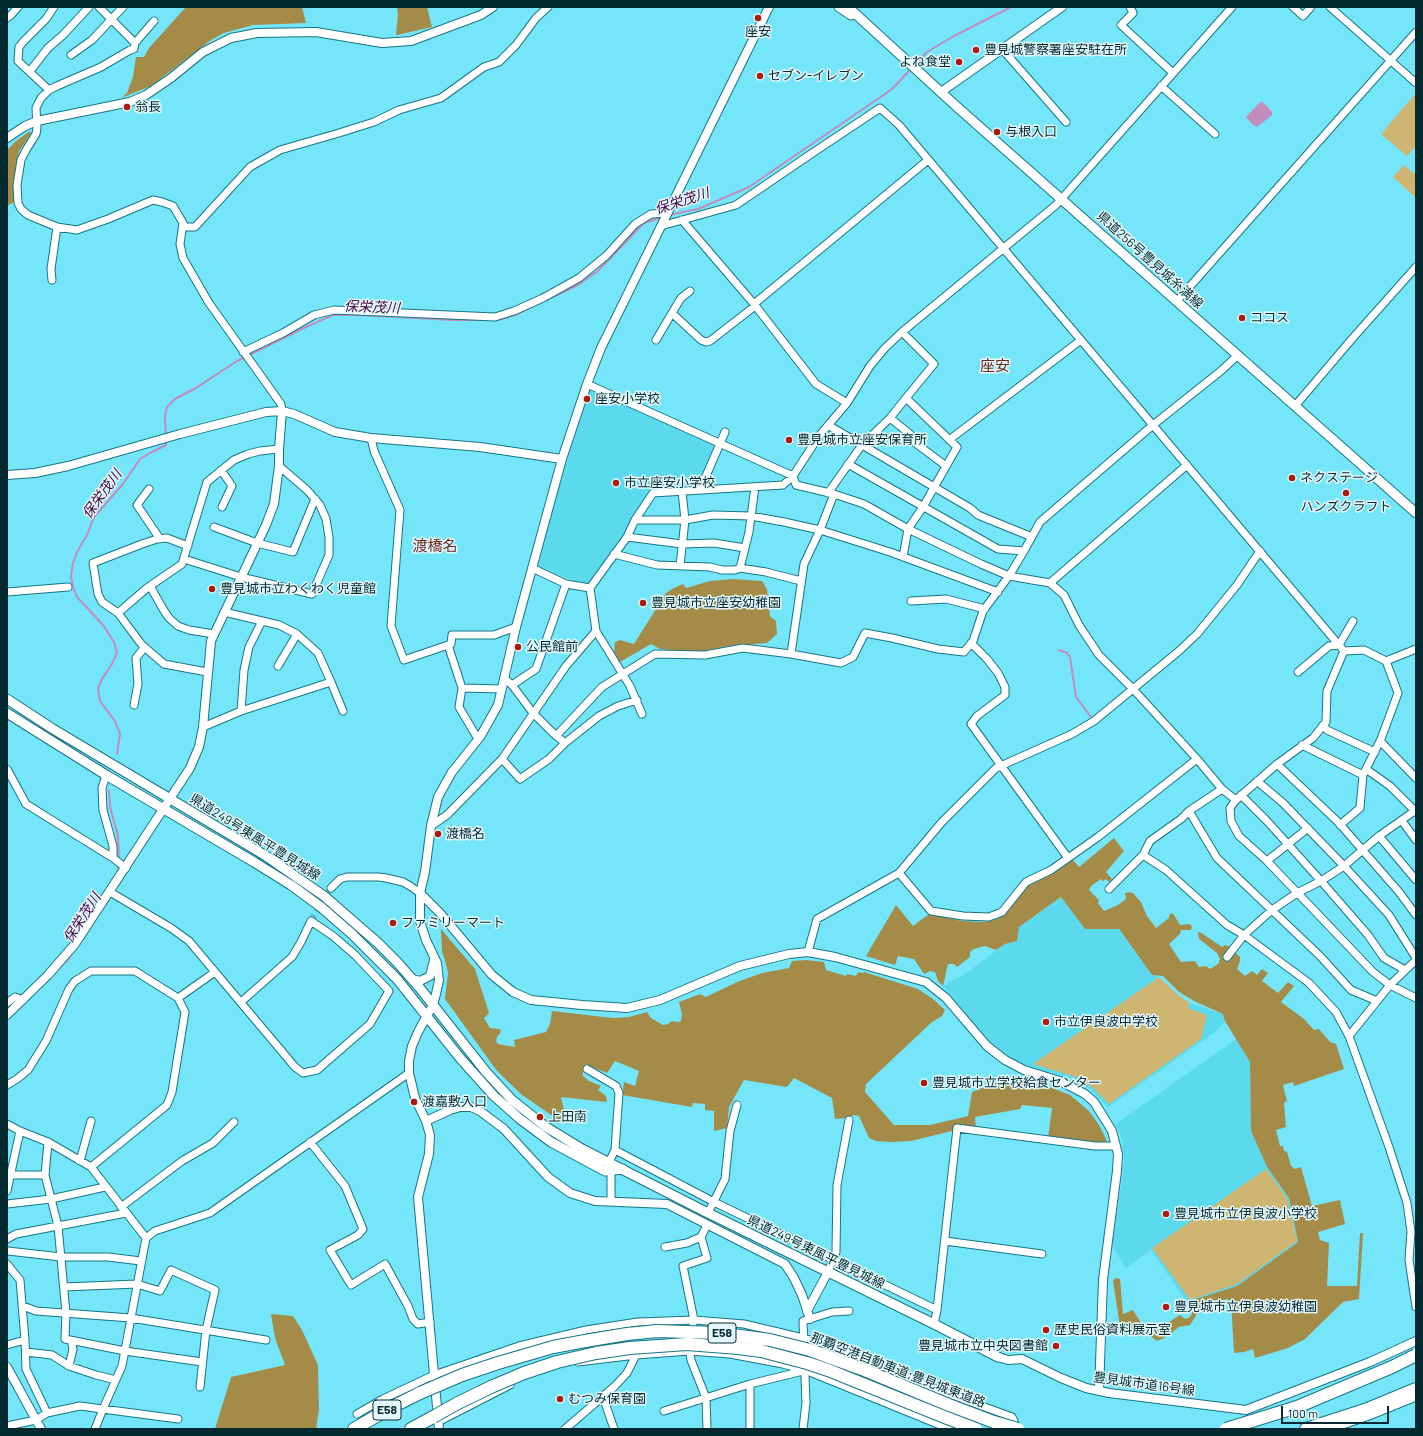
<!DOCTYPE html>
<meta charset="utf-8">
<style>
body{margin:0}
#map{position:relative;width:1423px;height:1436px;overflow:hidden;background:#75e6fa;font-family:Barlow,sans-serif}
canvas{display:block}
.frame{position:absolute;inset:0;border:8px solid #042a30;pointer-events:none}
.scale{position:absolute;left:1281px;top:1406px;width:108px;height:18px;box-sizing:border-box;border:2px solid #042a30;border-top:0;padding-left:5px;font-size:12px;line-height:14px;white-space:nowrap;color:#042a30;-webkit-text-stroke:3px #e4f8fc;paint-order:stroke}
</style>
<div id="map">
<canvas width="1423" height="1436"></canvas>
<div class="frame"></div>
<div class="scale">100 m</div>
</div>
<script>
const g = document.querySelector('canvas').getContext('2d');
g.lineJoin = 'round';
function fillPath(path, color) { g.fillStyle = color; g.fill(path, 'evenodd'); }
const poly = rows => new Path2D(rows.map(r => 'M' + r).join(''));
function trace(path, color, width, dash) { g.strokeStyle = color; g.lineWidth = width; g.lineCap = dash ? 'butt' : 'round'; g.setLineDash(dash || []); g.stroke(path); }
function write(font, color, halo, rows, align = 'center') {
  g.font = font + ' Barlow,"Noto Sans JP",sans-serif'; g.lineWidth = 3; g.setLineDash([]); g.textBaseline = 'middle'; g.strokeStyle = halo; g.fillStyle = color; for (const [text, x, y, turn = 0] of rows) {
    g.save(); g.translate(x, y); g.rotate((+turn || 0) * Math.PI / 180); g.textAlign = isNaN(turn) ? turn : align; if (halo) g.strokeText(text, 0, 0); g.fillText(text, 0, 0); g.restore();
  }
}
fillPath(poly([
 [589,389,717,444,699,488,652,490,623,537,592,582,582,584,535,565],
 [1062,897,1085,929,1118,929,1152,975,1159,977,1178,995,1190,1003,1223,1014,1225,1021,1215,1032,1108,1107,1091,1090,1074,1079,1025,1065,1007,1056,992,1044,943,986,964,975,1005,944,1017,941,1019,927],
 [1236,1039,1250,1062,1251,1131,1267,1167,1289,1198,1298,1242,1237,1286,1187,1302,1151,1250,1126,1268,1112,1246,1122,1180,1124,1162,1122,1140,1116,1124]
]), '#5bdaee');
fillPath(poly([
 [1416,93,1416,146,1407,156,1381,134],
 [1404,165,1416,175,1416,198,1393,177],
 [1159,977,1178,995,1190,1003,1188,1008,1207,1015,1201,1039,1109,1104,1093,1088,1076,1077,1033,1064],
 [1266,1169,1287,1198,1297,1241,1237,1284,1190,1300,1152,1248]
]), '#ceb672');
fillPath(poly([
 [186,7,302,7,306,23,253,25,224,33,211,40,151,86,121,98,127,93,133,77,136,57,144,57,149,48],
 [397,7,427,7,432,27,397,35,396,35,398,14],
 [30,131,31,133,19,151,13,186,14,202,7,206,7,150,16,141],
 [733,579,762,581,767,589,770,616,776,621,777,634,767,643,722,647,704,652,660,649,651,644,620,662,614,653,615,642,620,640,634,644,666,593,674,588,683,584,686,588,710,581],
 [1114,838,1124,851,1106,872,1112,879,1109,882,1106,879,1103,881,1101,879,1091,886,1089,890,1099,900,1098,903,1104,911,1118,905,1126,899,1125,893,1129,892,1133,893,1141,902,1147,916,1156,928,1169,918,1169,915,1172,913,1174,915,1180,925,1189,924,1192,926,1191,930,1181,930,1180,934,1169,944,1181,962,1195,961,1199,967,1206,966,1210,969,1218,964,1220,959,1217,953,1199,939,1198,933,1200,932,1222,947,1225,945,1230,947,1240,957,1240,961,1237,969,1245,976,1252,971,1257,975,1262,969,1268,973,1262,981,1278,993,1288,982,1294,986,1281,1002,1304,1019,1314,1030,1319,1029,1330,1042,1336,1044,1344,1069,1294,1086,1293,1082,1283,1085,1287,1101,1284,1103,1286,1127,1276,1130,1280,1146,1283,1146,1284,1151,1287,1152,1291,1166,1295,1169,1301,1167,1312,1206,1340,1200,1345,1224,1318,1232,1320,1240,1329,1243,1327,1286,1357,1286,1360,1233,1363,1233,1359,1299,1343,1302,1305,1339,1288,1348,1255,1358,1253,1349,1244,1352,1234,1353,1231,1301,1227,1299,1206,1305,1200,1309,1190,1325,1179,1327,1164,1338,1157,1341,1146,1333,1144,1330,1121,1333,1113,1281,1115,1278,1120,1279,1123,1314,1133,1310,1143,1326,1150,1322,1156,1330,1180,1315,1185,1319,1189,1318,1192,1314,1193,1300,1237,1286,1298,1242,1289,1198,1267,1167,1251,1131,1250,1062,1225,1021,1223,1014,1194,1001,1179,992,1163,976,1152,975,1119,929,1085,929,1061,897,1019,927,1017,941,1005,944,996,950,985,946,974,949,970,952,970,957,957,967,954,964,948,964,943,986,938,981,935,972,930,971,924,974,914,959,898,956,895,965,866,956,896,905,913,926,929,914,962,921,984,922,994,920,1000,918,1005,914,1023,890,1028,886,1047,876,1072,859,1079,867],
 [441,929,475,969,489,1013,484,1018,490,1028,500,1029,501,1032,497,1037,496,1041,498,1044,515,1047,514,1040,546,1032,550,1024,552,1011,613,1018,629,1017,647,1012,651,1018,663,1025,668,1024,672,1021,678,1022,681,1021,682,1014,679,1002,700,994,706,997,737,982,762,973,789,968,792,961,806,960,824,962,826,970,846,976,847,974,856,976,858,972,863,973,864,972,918,989,933,999,945,1010,942,1016,932,1022,866,1084,865,1092,894,1125,930,1125,968,1116,972,1092,1014,1076,1055,1089,1070,1095,1089,1111,1099,1125,1106,1139,1107,1143,1048,1138,1052,1108,1022,1105,1020,1109,975,1117,976,1129,956,1130,911,1141,892,1142,876,1141,869,1138,859,1116,854,1115,847,1118,835,1119,832,1098,794,1078,787,1087,744,1080,729,1107,727,1128,714,1131,714,1111,705,1110,705,1104,693,1103,692,1107,622,1095,624,1082,635,1086,639,1071,615,1061,607,1073,586,1065,582,1075,589,1081,601,1086,598,1090,606,1096,607,1102,561,1097,566,1119,563,1123,522,1095,497,1071,445,999,448,973,445,960,442,952],
 [271,1314,293,1316,302,1330,318,1365,319,1410,316,1429,215,1429,231,1377,285,1365,275,1338]
]), '#a48c48');
fillPath(poly([
 [1260,102,1262,102,1267,106,1272,112,1272,115,1257,127,1252,124,1246,117]
]), '#c28cbc');
trace(poly([
 [917,63,927,52,954,36,1011,7],
 [669,215,698,209,749,187,885,94,893,88,909,71],
 [166,437,165,416,167,407,175,399,196,388,237,361,306,327,333,315,358,315,453,320,498,320,515,315,578,285,598,271,644,223,663,217],
 [1059,650,1067,653,1070,657,1076,697,1091,717],
 [117,754,120,734,115,721,100,701,98,688,102,679,112,664,117,653,114,642,103,625,77,597,73,587,71,576,73,563,77,552,87,535,94,517,123,484,140,459,150,453,166,445,166,441],
 [109,790,110,807,118,836,119,860],
 [117,874,119,864],
 [52,976,69,958,73,952]
]), '#c28cbc', 2);
trace(poly([
 [311,921,331,888]
]), '#5ec0d2', 7, [7, 3.5]);
const minor = poly([
 [99,7,135,43,134,49,130,50,101,67,57,86,49,90,41,98,36,108,37,128,36,134,26,150,21,160,17,185,18,203,21,209,28,215,57,227,77,230,108,219,153,200,162,202,173,206,183,223,180,244,183,258,209,303,281,404,282,411],
 [1130,7,1133,13,1121,25,1173,73],
 [1293,7,1303,16,1311,7],
 [1330,7,1416,83],
 [7,18,11,15,18,7],
 [135,43,154,21],
 [1002,49,1066,122],
 [71,55,92,40,123,7],
 [30,71,48,48,63,35,89,7],
 [1161,86,1215,134],
 [49,90,18,61,19,47,23,42,46,19,54,7],
 [682,220,754,304,816,384,847,403],
 [661,226,736,205,811,154,880,108,899,125,1344,651],
 [183,227,195,227,250,167,280,150,339,133,374,122,399,110,441,98,484,67,499,62,516,45,536,18,548,7],
 [52,280,51,269,57,227],
 [1177,301,1416,32],
 [754,304,928,160],
 [672,313,681,298,690,291],
 [902,332,934,364,906,398,957,447,923,507,908,529,903,557],
 [656,340,672,313,701,340,706,342,710,341,755,306],
 [243,352,283,333,314,315,334,310,495,317,514,311,543,298,579,278,607,255,635,224,651,214,668,213],
 [587,384,793,476,796,485,834,494,864,504,908,529,981,564,1009,576,1050,583,1064,595,1079,625,1099,655,1133,689,1197,759,1222,789,1236,800,1277,764,1313,738,1326,722,1327,691,1344,651],
 [1295,406,1351,340,1416,267],
 [890,418,910,434,914,442,946,466],
 [828,425,970,508,978,515,1032,537],
 [371,438,374,451,400,510,391,626,404,660,451,644,452,635,494,635,516,627],
 [949,440,1081,340],
 [848,464,998,549,1024,551],
 [221,470,232,486,222,507],
 [755,487,749,532,740,568,766,572,801,581],
 [149,489,137,505,160,539],
 [700,490,725,432],
 [828,493,862,445,890,418,906,398],
 [834,494,820,530,804,564,791,654,841,663,853,657,865,633,892,638,938,649,964,652,973,641,983,611,1009,576,1024,551,1040,522,1153,425,1222,370,1238,355],
 [635,520,685,520,713,515,751,516,784,522,820,530,890,552,998,592],
 [214,527,257,543,293,552,315,499],
 [627,537,682,544,714,543,745,548],
 [614,554,657,565,710,567,722,570,735,570,740,568],
 [184,559,241,577,312,594,329,555,329,537,326,519,320,505,307,490,279,466],
 [680,566,685,520,682,491],
 [532,568,566,584,590,588],
 [1050,583,1187,465],
 [150,586,163,609,169,618,178,626,189,630,214,634],
 [7,592,68,587],
 [911,601,946,599,985,609],
 [118,613,102,602,98,594,93,563,142,544,157,539,167,538,188,546],
 [971,643,987,659,998,673,1005,687,1005,695,977,716,971,724,1068,858],
 [448,645,462,688,459,707,478,739],
 [1344,651,1364,650,1386,661,1416,649],
 [278,666,297,634],
 [207,672,164,664,142,645,118,613,147,588,182,564,207,482,234,460,248,454,260,451,279,449],
 [1298,672,1329,646,1339,645,1353,621],
 [505,679,512,685,536,669,566,584],
 [331,682,343,711],
 [462,688,502,689],
 [134,705,138,684,136,658,144,648],
 [241,711,244,670,249,647,262,621],
 [642,714,630,686,596,631,590,588,627,537,635,520,653,493,783,485,793,476,819,436,847,403,870,366,885,348,902,332,1056,205,1232,7],
 [1323,725,1327,730,1375,752],
 [203,727,241,711,331,682,318,653,297,634,279,625,224,612],
 [556,736,602,687,655,654,705,655,743,648,791,654],
 [1380,741,1416,778],
 [565,743,599,716,618,706,637,700],
 [1302,745,1363,775,1360,808,1340,825],
 [502,759,520,779,549,759,565,743,552,732,533,713,512,685],
 [1277,764,1339,823,1399,892,1416,915],
 [7,769,26,804,113,858],
 [1366,769,1390,786,1416,812],
 [106,775,102,788,103,810,113,846,113,858,126,868],
 [1363,775,1381,739,1398,693,1386,661],
 [1257,781,1283,803,1344,866,1389,915,1416,958],
 [1222,789,1189,811,1181,819,1150,841,1143,855,1166,870,1227,925,1244,935,1309,983,1336,1012,1349,1036,1389,1147,1407,1203,1411,1232,1409,1260,1416,1307],
 [1241,795,1267,821,1321,881,1368,935,1384,958,1405,970],
 [1236,800,1230,808,1231,821,1239,836,1267,861,1373,972,1390,985,1416,998],
 [1189,811,1217,858,1320,956,1351,990,1377,1001],
 [1402,821,1416,840],
 [431,826,447,815,502,759,566,666,596,631],
 [1379,836,1416,880],
 [1267,861,1308,828],
 [899,873,931,911,963,916,989,917,1002,912,1026,882,1051,870,1098,837,1197,759],
 [331,888,340,879,347,877,379,877,386,878,403,882,410,886,420,893],
 [1109,889,1143,855],
 [110,892,171,928,189,941,295,1067,303,1073,317,1070,370,1024,389,991,355,955,333,936,311,921,301,942,292,957,241,1002],
 [808,952,817,919,899,873,942,822,996,768,1072,734,1094,721,1179,651,1197,634,1237,585,1260,551],
 [1227,957,1244,935,1272,910,1297,893,1321,881,1344,866,1379,836,1416,810],
 [178,998,215,972],
 [7,1003,15,997,23,1000],
 [1349,1036,1390,985,1416,960],
 [587,1069,616,1086,619,1093,615,1150,609,1162],
 [7,1085,17,1079,28,1070,46,1041,69,989,75,981,91,971,135,971,178,998,185,1012,172,1092,167,1105,91,1167],
 [7,1124,20,1131,48,1142,91,1167,146,1238],
 [48,1142,45,1175,58,1226,66,1313,65,1339,125,1351,202,1362],
 [310,1142,345,1186,363,1229,358,1235,330,1250,351,1285,385,1264,408,1306,413,1319,418,1324,430,1322],
 [615,1150,714,1202,937,1310],
 [80,1161,91,1121],
 [611,1171,611,1201],
 [10,1175,45,1175],
 [7,1191,20,1131],
 [7,1204,51,1199,105,1187],
 [121,1207,182,1161,213,1143,234,1122],
 [708,1213,725,1179,730,1131,737,1105],
 [7,1239,16,1234,126,1213],
 [945,1241,1042,1254],
 [665,1247,687,1243,701,1237],
 [8,1251,61,1257,108,1257,141,1261],
 [7,1264,20,1280,25,1340,7,1345],
 [828,1272,836,1252,837,1185,849,1120],
 [64,1287,137,1284,160,1291,171,1270,215,1290,206,1330,200,1387],
 [23,1306,36,1311,131,1318,266,1340],
 [693,1324,694,1320,683,1266,707,1258,701,1237,707,1225],
 [934,1324,937,1310,957,1128,1095,1146,1116,1146],
 [25,1340,26,1369,47,1413],
 [689,1348,691,1360,706,1398,707,1429],
 [26,1352,52,1355,69,1366,96,1375,116,1380],
 [578,1362,636,1355,689,1351,730,1354,783,1364,805,1370,950,1429],
 [69,1366,73,1349,71,1340],
 [750,1384,750,1429],
 [603,1397,614,1429],
 [664,1411,750,1384,803,1371],
 [357,1414,383,1399,434,1375,519,1346,586,1330,638,1322,694,1320,744,1324,803,1338,828,1345,919,1383,1012,1417,1014,1421,1012,1429],
 [438,1422,510,1385],
 [7,1426,36,1420,47,1413,80,1406,178,1419],
 [95,1429,103,1409,122,1366,146,1238,155,1231,210,1213,409,1073],
 [565,1429,615,1386,627,1373,636,1355],
 [803,1429,806,1403,803,1321,832,1312,849,1311],
 [1331,1429,1369,1416,1416,1397]
]);
const tertiary = poly([
 [941,92,1062,7],
 [7,138,25,126,37,121,130,102,146,95,171,78,203,52,231,38,257,33,316,32,382,43,411,41,481,15,493,7],
 [7,475,35,473,68,466,180,434,266,412,282,411,294,414,335,432,371,438,480,447,562,459],
 [420,893,440,913,492,975,513,992,531,1000,582,1005,627,1008,660,1000,740,966,789,954,808,952,835,957,926,982,946,998,987,1046,1005,1060,1024,1070,1060,1081,1085,1094,1094,1102,1106,1121,1112,1131,1118,1154,1117,1171,1103,1280,1099,1391],
 [412,979,420,981,430,976,434,960],
 [7,1015,48,975,75,944,190,768,199,747,203,727,211,641,266,525,274,504,279,466,279,449,282,411],
 [426,1121,450,1110,460,1107,471,1107,480,1111,504,1129,548,1177,570,1193,595,1201,667,1204,785,1264,794,1278,802,1295,810,1319],
 [807,1311,828,1272],
 [998,1357,1008,1360,1022,1359,1061,1378,1086,1388,1109,1393,1246,1410,1370,1362,1416,1341],
 [7,1367,41,1429],
 [439,1429,418,1197,429,1154,430,1135,426,1121,415,1098,409,1073,409,1061,412,1046,418,1032,433,1005,436,994,439,980,437,963,426,940,420,921,420,893,425,872,431,826,438,797,452,772,480,737,498,705,516,627,562,459,587,384,601,348,769,7]
]);
const secondary = poly([
 [839,7,851,15],
 [848,7,956,106,1416,513],
 [7,699,53,729,266,856,324,896,378,943,397,962,419,987,486,1072,512,1100,546,1127,582,1149,708,1213,934,1324,998,1357],
 [7,713,106,775,254,862,291,885,321,907,352,934,397,979,460,1058,494,1096,520,1119,551,1142,605,1171,623,1169]
]);
const motorway = poly([
 [354,1429,392,1407,420,1393],
 [411,1429,433,1417],
 [1306,1429,1365,1410,1416,1389]
]);
trace(minor, '#157685', 9);
trace(tertiary, '#157685', 10);
trace(secondary, '#157685', 11);
trace(motorway, '#157685', 14);
trace(minor, '#fff', 7);
trace(tertiary, '#fff', 8);
trace(secondary, '#fff', 9);
trace(motorway, '#fff', 12);
const motorwayBridge = poly([
 [420,1393,462,1375,498,1363,553,1347,585,1341,627,1334,657,1331,718,1333,770,1340,810,1350,862,1369,949,1405,994,1422,1018,1429],
 [433,1417,458,1403,491,1387,524,1373,557,1362,596,1353,630,1348,687,1344,738,1348,761,1351,807,1363,828,1370,947,1418,976,1429],
 [1226,1429,1297,1407,1392,1367,1416,1355]
]);
trace(motorwayBridge, '#157685', 14, []);
trace(motorwayBridge, '#fff', 12);
for (const [x, y, r, color] of [
 [758,18,4,"#ab1a0c"],
 [976,50,4,"#ab1a0c"],
 [959,62,4,"#ab1a0c"],
 [760,76,4,"#ab1a0c"],
 [127,107,4,"#ab1a0c"],
 [997,132,4,"#ab1a0c"],
 [1242,318,4,"#ab1a0c"],
 [587,399,4,"#ab1a0c"],
 [789,440,4,"#ab1a0c"],
 [1292,478,4,"#ab1a0c"],
 [616,483,4,"#ab1a0c"],
 [1346,493,4,"#ab1a0c"],
 [212,589,4,"#ab1a0c"],
 [643,603,4,"#ab1a0c"],
 [518,647,4,"#ab1a0c"],
 [438,834,4,"#ab1a0c"],
 [393,923,4,"#ab1a0c"],
 [1046,1022,4,"#ab1a0c"],
 [924,1083,4,"#ab1a0c"],
 [414,1102,4,"#ab1a0c"],
 [540,1117,4,"#ab1a0c"],
 [1166,1214,4,"#ab1a0c"],
 [1166,1307,4,"#ab1a0c"],
 [1046,1330,4,"#ab1a0c"],
 [1056,1346,4,"#ab1a0c"],
 [560,1399,4,"#ab1a0c"]
]) { const dot = new Path2D(); dot.arc(x, y, r, 0, 2 * Math.PI); g.fillStyle = color; g.fill(dot); trace(dot, '#e4f8fc', 1.5); }
for (const [x, y, w] of [
 [722,1333,28],
 [387,1410,28]
]) { const box = new Path2D(); box.roundRect(x - w / 2, y - 10, w, 20, 3); g.fillStyle = '#e4f8fc'; g.fill(box); trace(box, '#042a30', 1); }
write('bold 12px', '#042a30', null, [
 ["E58",722,1333],
 ["E58",387,1410]
]);
write('13px', '#042a30', '#e4f8fc', [
 ["座安",758,32,"center"],
 ["豊見城警察署座安駐在所",984,50],
 ["よね食堂",951,62,"right"],
 ["セブン-イレブン",768,76],
 ["翁長",135,107],
 ["与根入口",1005,132],
 ["ココス",1250,318],
 ["座安小学校",595,399],
 ["豊見城市立座安保育所",797,440],
 ["ネクステージ",1300,478],
 ["市立座安小学校",624,483],
 ["ハンズクラフト",1346,507,"center"],
 ["豊見城市立わくわく児童館",220,589],
 ["豊見城市立座安幼稚園",651,603],
 ["公民館前",526,647],
 ["渡橋名",446,834],
 ["ファミリーマート",401,923],
 ["市立伊良波中学校",1054,1022],
 ["豊見城市立学校給食センター",932,1083],
 ["渡嘉敷入口",422,1102],
 ["上田南",548,1117],
 ["豊見城市立伊良波小学校",1174,1214],
 ["豊見城市立伊良波幼稚園",1174,1307],
 ["歴史民俗資料展示室",1054,1330],
 ["豊見城市立中央図書館",1048,1346,"right"],
 ["むつみ保育園",568,1399]
], 'left');
write('13px', '#042a30', '#e4f8fc', [
 ["県道256号豊見城糸満線",1150,260,42],
 ["県道249号東風平豊見城線",255,837,32],
 ["県道249号東風平豊見城線",816,1252,26],
 ["那覇空港自動車道;豊見城東道路",898,1370,21],
 ["豊見城市道16号線",1144,1384,8]
]);
write('italic 14px', '#470444', '#e4f8fc', [
 ["保栄茂川",682,201,-18],
 ["保栄茂川",372,307,2],
 ["保栄茂川",102,494,-54],
 ["保栄茂川",82,918,-57]
]);
write('15px', '#6f2a20', '#e4f8fc', [
 ["座安",995,366],
 ["渡橋名",435,546]
]);
</script>
